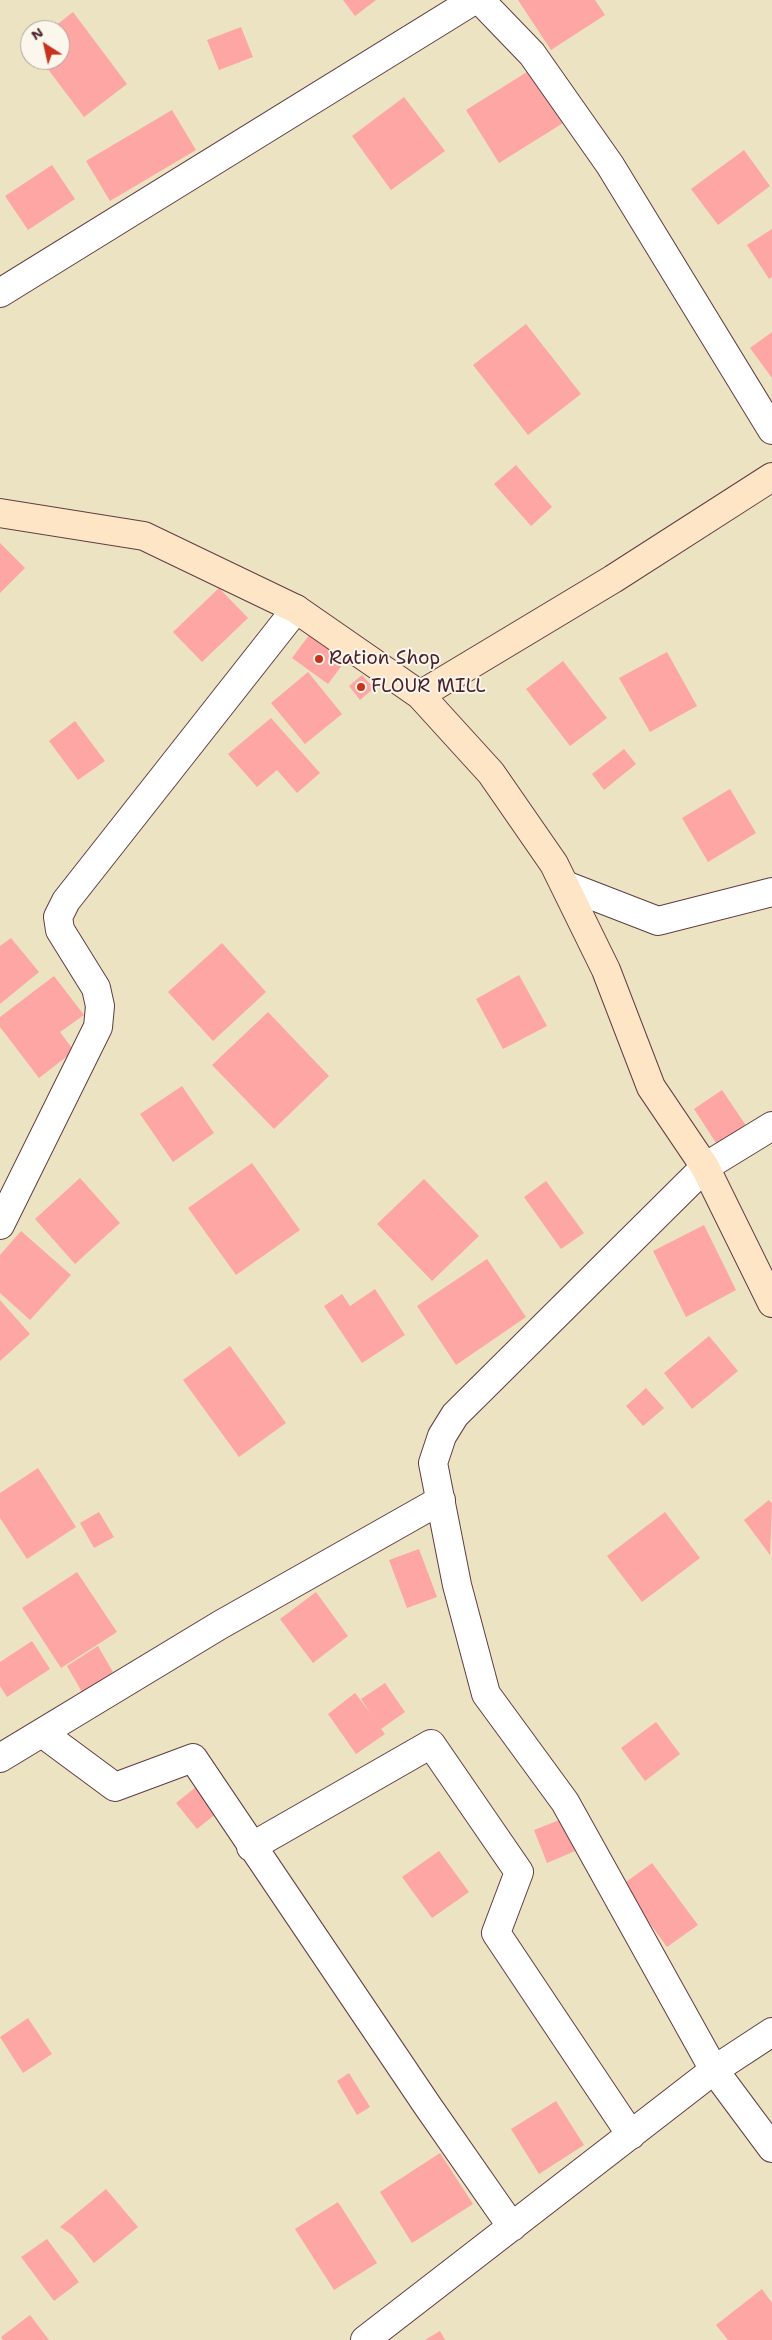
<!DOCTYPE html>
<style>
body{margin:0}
#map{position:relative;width:772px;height:2340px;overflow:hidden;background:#ece3c3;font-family:"Shantell Sans",sans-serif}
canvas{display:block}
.north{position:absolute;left:20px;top:20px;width:50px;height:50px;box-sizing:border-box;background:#fbf7ec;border:1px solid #b4a19f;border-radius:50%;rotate:325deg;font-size:14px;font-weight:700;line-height:20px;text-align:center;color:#4a1f2b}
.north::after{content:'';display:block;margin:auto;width:18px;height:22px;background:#c8321e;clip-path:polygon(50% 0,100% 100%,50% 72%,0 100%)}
</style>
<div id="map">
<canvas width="772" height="2340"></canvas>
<div class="north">N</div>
</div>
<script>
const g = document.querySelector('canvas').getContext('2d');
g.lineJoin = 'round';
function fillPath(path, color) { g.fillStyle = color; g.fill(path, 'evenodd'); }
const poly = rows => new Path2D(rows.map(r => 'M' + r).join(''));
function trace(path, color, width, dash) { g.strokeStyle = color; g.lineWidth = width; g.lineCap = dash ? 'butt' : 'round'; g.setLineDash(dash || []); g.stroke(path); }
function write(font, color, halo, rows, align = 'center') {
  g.font = font + ' "Shantell Sans",sans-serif'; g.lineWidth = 4; g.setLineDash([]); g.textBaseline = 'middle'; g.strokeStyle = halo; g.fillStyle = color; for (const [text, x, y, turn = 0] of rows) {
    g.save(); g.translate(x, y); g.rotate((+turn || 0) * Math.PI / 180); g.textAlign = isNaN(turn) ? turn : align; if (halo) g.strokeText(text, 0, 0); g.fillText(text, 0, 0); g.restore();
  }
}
fillPath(poly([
 [343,0,376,0,355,16],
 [518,0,595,0,605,15,551,50],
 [73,12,127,84,84,117,41,60,60,60,60,30,50,30],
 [241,27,253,57,219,70,207,40],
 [535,67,568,120,499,163,466,110],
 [404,97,445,151,391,190,352,136],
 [172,110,196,150,110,201,86,161],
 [744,150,770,186,718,225,691,189],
 [52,165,75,199,28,230,5,196],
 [772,229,772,277,769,279,747,245],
 [526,324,581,394,528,435,473,365],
 [772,332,772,378,750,348],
 [516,465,552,507,531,526,494,484],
 [0,543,25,568,0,593],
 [219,588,248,618,202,662,173,632],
 [310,634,346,660,328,684,292,658],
 [667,652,697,706,650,732,619,678],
 [563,661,607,718,570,746,526,689],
 [308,672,342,714,305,744,271,703],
 [362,675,374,688,360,700,349,686],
 [271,718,320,773,297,793,277,770,257,787,228,754],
 [75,721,105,761,78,780,49,741],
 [624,749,636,764,604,790,592,774],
 [730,789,756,833,708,862,682,818],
 [11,938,39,972,0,1004,0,946],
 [222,943,266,992,213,1041,168,992],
 [519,975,547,1026,503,1049,476,999],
 [54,976,84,1015,60,1032,74,1051,39,1078,0,1027,0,1017],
 [268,1012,329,1076,274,1129,212,1065],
 [182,1086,214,1133,173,1162,140,1114],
 [722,1090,747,1127,718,1146,694,1109],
 [252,1163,300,1230,236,1275,188,1208],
 [80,1178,120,1223,75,1264,35,1219],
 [424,1179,479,1236,432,1281,377,1224],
 [546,1181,584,1233,561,1249,524,1197],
 [704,1225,736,1290,686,1317,653,1251],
 [21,1231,71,1275,30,1320,0,1293,0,1255],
 [487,1259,526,1317,456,1365,417,1306],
 [375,1289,405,1335,362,1363,324,1306,342,1294,350,1306],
 [0,1300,30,1334,0,1361],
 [709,1336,738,1371,692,1409,664,1373],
 [230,1346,286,1423,239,1457,183,1380],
 [646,1388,664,1408,643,1426,626,1406],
 [38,1468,76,1527,27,1559,0,1518,0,1493],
 [769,1500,772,1504,770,1555,744,1520],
 [99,1512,114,1537,94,1548,80,1523],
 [665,1512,700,1558,642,1602,607,1556],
 [419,1549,437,1597,407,1608,389,1560],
 [77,1572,117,1632,61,1668,22,1608],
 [316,1592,348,1636,313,1663,280,1619],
 [32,1641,50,1669,7,1697,0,1686,0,1662],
 [98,1646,113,1672,82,1692,67,1666],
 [385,1683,405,1712,381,1729,385,1734,356,1754,328,1714,355,1693,371,1714,361,1699],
 [656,1722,680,1754,645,1781,621,1748],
 [196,1787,217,1813,197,1829,176,1803],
 [562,1819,575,1851,547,1863,534,1830],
 [439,1851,469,1892,432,1918,402,1877],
 [652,1863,698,1925,667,1947,622,1885],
 [28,2018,52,2054,23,2073,0,2037],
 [349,2073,370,2107,357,2115,337,2081],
 [556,2101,584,2145,539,2174,511,2129],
 [440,2153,473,2204,412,2243,380,2192],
 [106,2189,138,2227,94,2263,72,2235,60,2227],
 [338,2202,377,2263,334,2290,295,2229],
 [47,2239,79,2282,54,2301,21,2257],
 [762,2289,772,2303,772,2340,728,2340,716,2325],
 [30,2315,49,2340,3,2340,1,2337],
 [440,2331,445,2340,425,2340]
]), '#fda6a3');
const street = poly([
 [480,0,532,54,610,165,772,430],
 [0,293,474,0],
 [565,885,658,921,772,892],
 [772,1126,705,1167,455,1415,442,1436,433,1463,457,1585,486,1694,565,1802,714,2070,772,2148],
 [0,1225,98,1027,100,1006,96,988,60,930,58,917,66,901,296,609],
 [42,1733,115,1787,193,1758,427,2105,512,2227],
 [0,1758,220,1625,441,1500],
 [251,1847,431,1744,519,1872,496,1933,631,2135],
 [365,2340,714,2070,772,2032]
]);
const secondary = poly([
 [0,513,144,536,296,609,420,695,491,773,554,864,606,970,651,1087,705,1167,772,1303],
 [420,695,613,579,772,477]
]);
trace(street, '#623c42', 30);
trace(secondary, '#623c42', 30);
trace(street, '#fff', 28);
trace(secondary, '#fde5c5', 28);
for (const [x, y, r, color] of [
 [319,659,5,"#c8321e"],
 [361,687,5,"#c8321e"]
]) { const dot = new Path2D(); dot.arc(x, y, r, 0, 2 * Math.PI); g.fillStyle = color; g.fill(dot); trace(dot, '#fbf7ec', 2); }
write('19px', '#4a1f2b', '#fbf7ec', [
 ["Ration Shop",329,659],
 ["FLOUR MILL",371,687]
], 'left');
</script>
